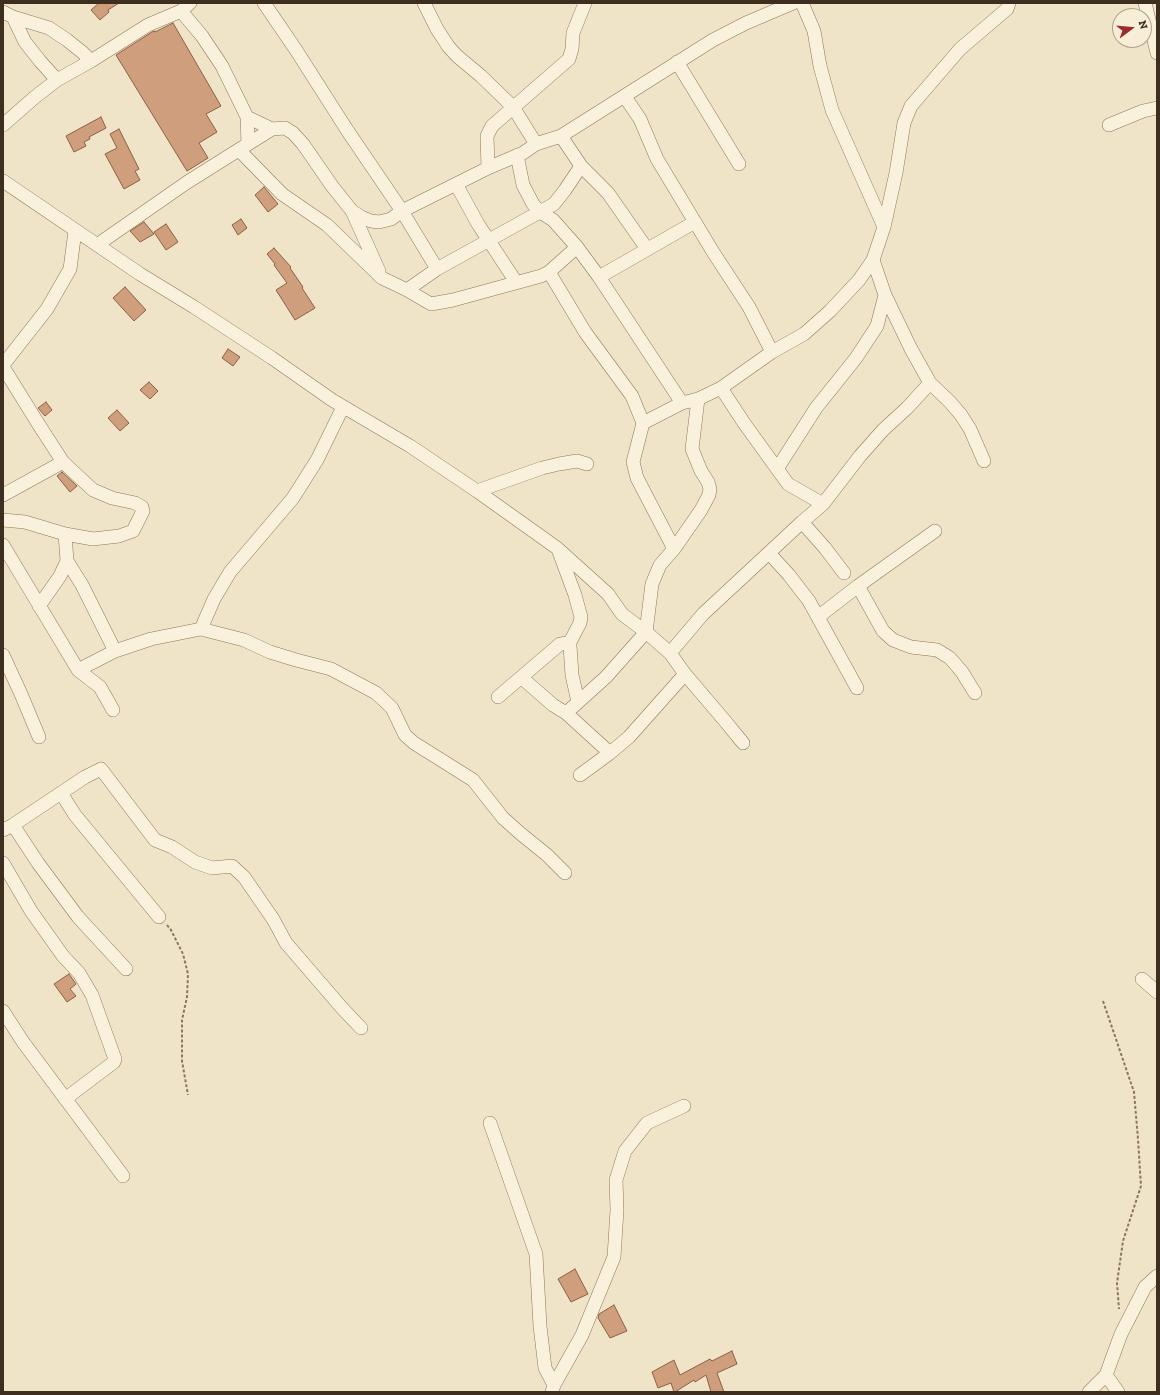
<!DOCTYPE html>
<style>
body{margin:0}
#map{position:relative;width:1160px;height:1395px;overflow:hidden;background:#f0e4c8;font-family:"Zilla Slab",serif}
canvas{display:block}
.frame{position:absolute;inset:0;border:4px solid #3d2e20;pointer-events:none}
.north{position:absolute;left:1112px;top:8px;width:40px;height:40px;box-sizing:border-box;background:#f7eed8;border:1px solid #ada18e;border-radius:50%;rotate:74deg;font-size:11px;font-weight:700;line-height:16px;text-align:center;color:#3d2e20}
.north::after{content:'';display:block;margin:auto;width:14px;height:18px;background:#9e2a2b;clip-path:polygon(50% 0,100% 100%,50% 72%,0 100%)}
</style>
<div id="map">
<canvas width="1160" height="1395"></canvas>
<div class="frame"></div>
<div class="north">N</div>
</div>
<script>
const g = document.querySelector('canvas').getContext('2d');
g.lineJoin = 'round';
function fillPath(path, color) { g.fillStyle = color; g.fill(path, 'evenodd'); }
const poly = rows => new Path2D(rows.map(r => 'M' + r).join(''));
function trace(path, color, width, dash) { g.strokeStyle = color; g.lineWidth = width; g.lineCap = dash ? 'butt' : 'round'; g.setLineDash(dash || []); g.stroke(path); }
const building = poly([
 [99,3,119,3,108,10,109,12,100,20,91,10,99,3],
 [173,23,221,106,206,114,217,132,199,143,208,158,187,171,116,55,152,32,155,31,155,32,173,23],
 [101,117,106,128,89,137,90,139,84,142,86,146,74,152,66,136,101,117],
 [119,129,139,169,135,171,140,180,124,189,105,154,117,148,110,134,119,129],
 [264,187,278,204,268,212,255,195,264,187],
 [241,219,247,228,238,235,232,225,241,219],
 [144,222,154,234,140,242,130,231,144,222],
 [166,224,178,242,166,250,154,232,166,224],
 [274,248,291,267,290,268,303,287,302,288,315,308,295,320,276,290,287,283,274,265,275,264,267,254,274,248],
 [125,287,146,310,134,321,113,298,125,287],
 [228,349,240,357,233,366,222,358,228,349],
 [149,382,158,391,150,399,140,390,149,382],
 [46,402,52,410,45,416,38,408,46,402],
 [117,410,129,423,120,431,108,418,117,410],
 [62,472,77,486,70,492,57,476,62,472],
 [69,974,76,984,70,989,76,996,67,1002,54,984,69,974],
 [575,1269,588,1294,571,1302,558,1279,575,1269],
 [614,1305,627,1331,610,1338,598,1318,599,1314,614,1305],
 [732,1351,737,1364,717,1373,724,1392,711,1392,706,1375,695,1382,694,1380,675,1392,674,1392,671,1383,658,1388,652,1372,674,1360,680,1375,710,1359,712,1361,732,1351]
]);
fillPath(building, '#cf9f7d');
trace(building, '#8d5f41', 1);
const minor = poly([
 [264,3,296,50,347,130,402,211,437,269],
 [424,3,437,29,448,46,457,56,481,76,513,107,536,144],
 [802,3,814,31,820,66,832,110,884,227],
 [1145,3,1157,53],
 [181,11,202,36,222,66,247,117,248,144],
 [3,12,13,17,49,28,67,40,82,52,91,61],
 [13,17,25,42,40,61,57,80],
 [677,62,739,164],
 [625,97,640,119,657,159,713,252,749,307,772,352],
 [247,117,272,129],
 [3,125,35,97,57,80,91,61,148,25,181,11,190,3],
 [1109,125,1143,111,1157,108],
 [561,136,581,166,608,193,647,249],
 [239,150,282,194,327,225,382,278,407,290,431,304,453,300,541,276,549,272,577,247],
 [517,155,523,185,533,204,540,212,553,220,577,247,599,277,682,403],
 [488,168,487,136,492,126,569,59,572,49,573,33,585,3],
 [3,181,140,274,194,307,272,358,332,400,410,446,477,491,557,548,608,594,622,614,646,632,670,653,685,674,725,721,743,743],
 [456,184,478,224,516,282],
 [352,211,379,271],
 [97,245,186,183,248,144,272,129,285,128,293,133,303,144,332,186,352,211,361,217,371,221,379,222,391,219,402,211,488,168,523,153,536,144,561,136,713,40,746,23,793,3],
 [873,260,885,295,911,349,930,383,950,402,961,415,970,429,984,461],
 [549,272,585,332,632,396,643,423,633,462,637,478,674,549],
 [599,277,695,222],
 [407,290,437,269,554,204,565,190,581,166],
 [3,365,47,309,70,269,75,231],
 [3,367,39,425,63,462,93,490,112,498,135,503,142,507,143,511,133,531,119,536,93,539,65,534,25,522,3,520],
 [721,388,744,423,788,484,823,504],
 [643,423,682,403,698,399,721,388,772,352,804,334,830,311,859,280,873,260,884,227,896,173,904,123,911,106,960,49,1007,9,1009,3],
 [777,469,816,408,856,358,877,326,885,295],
 [477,491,542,468,559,464,577,461,587,464],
 [3,495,63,462],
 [802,522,825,548,844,573],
 [65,534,67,561,82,585,115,651],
 [3,545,78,670,100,687,113,710],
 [558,549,575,595,581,617,580,623,570,642,570,646,572,675,578,702],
 [769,553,789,575,809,601,857,688],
 [858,586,883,631,893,640,911,647,937,650,950,658,962,672,975,693],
 [39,606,60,576,67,561],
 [818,617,858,586,935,531],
 [201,629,214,599,230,572,293,498,317,460,343,407],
 [670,653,703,614,802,522,823,504,860,456,883,430,907,408,930,383],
 [3,655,21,694,39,737],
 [78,670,115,651,151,639,201,629,244,640,270,652,296,660,331,669,376,693,392,708,405,735,414,743,473,780,503,818,521,834,547,855,565,873],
 [522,678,553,705,566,713,610,753],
 [498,697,560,644,570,642],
 [566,713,606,677,646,632,652,584,660,565,674,549,701,510,709,495,710,489,708,482,701,471,692,449,698,399],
 [580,775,610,753,629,737,685,674],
 [61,793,75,815,159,917],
 [13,825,38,863,78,917,126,969],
 [3,830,13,825,85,777,101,769,155,840,172,847,195,862,212,868,232,866,244,877,273,919,286,943,342,1008,361,1028],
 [3,863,31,911,63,956,79,973,92,995,115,1059,114,1062,65,1099],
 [1142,979,1157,992],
 [3,1011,23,1042,123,1176],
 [490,1123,536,1254,540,1326,545,1368,554,1385],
 [1106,1375,1118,1392],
 [552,1392,554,1385,582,1335,614,1257,617,1210,616,1180,625,1151,647,1123,684,1106],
 [1089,1392,1106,1375,1121,1334,1145,1287,1157,1276]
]);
trace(minor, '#8d765c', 14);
trace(poly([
 [167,925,171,930,183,954,188,974,187,997,182,1020,182,1061,188,1095],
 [1103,1001,1134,1092,1138,1139,1141,1186,1123,1241,1117,1283,1119,1309]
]), '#8d765c', 2, [3, 2]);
trace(minor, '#faf1dc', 13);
</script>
